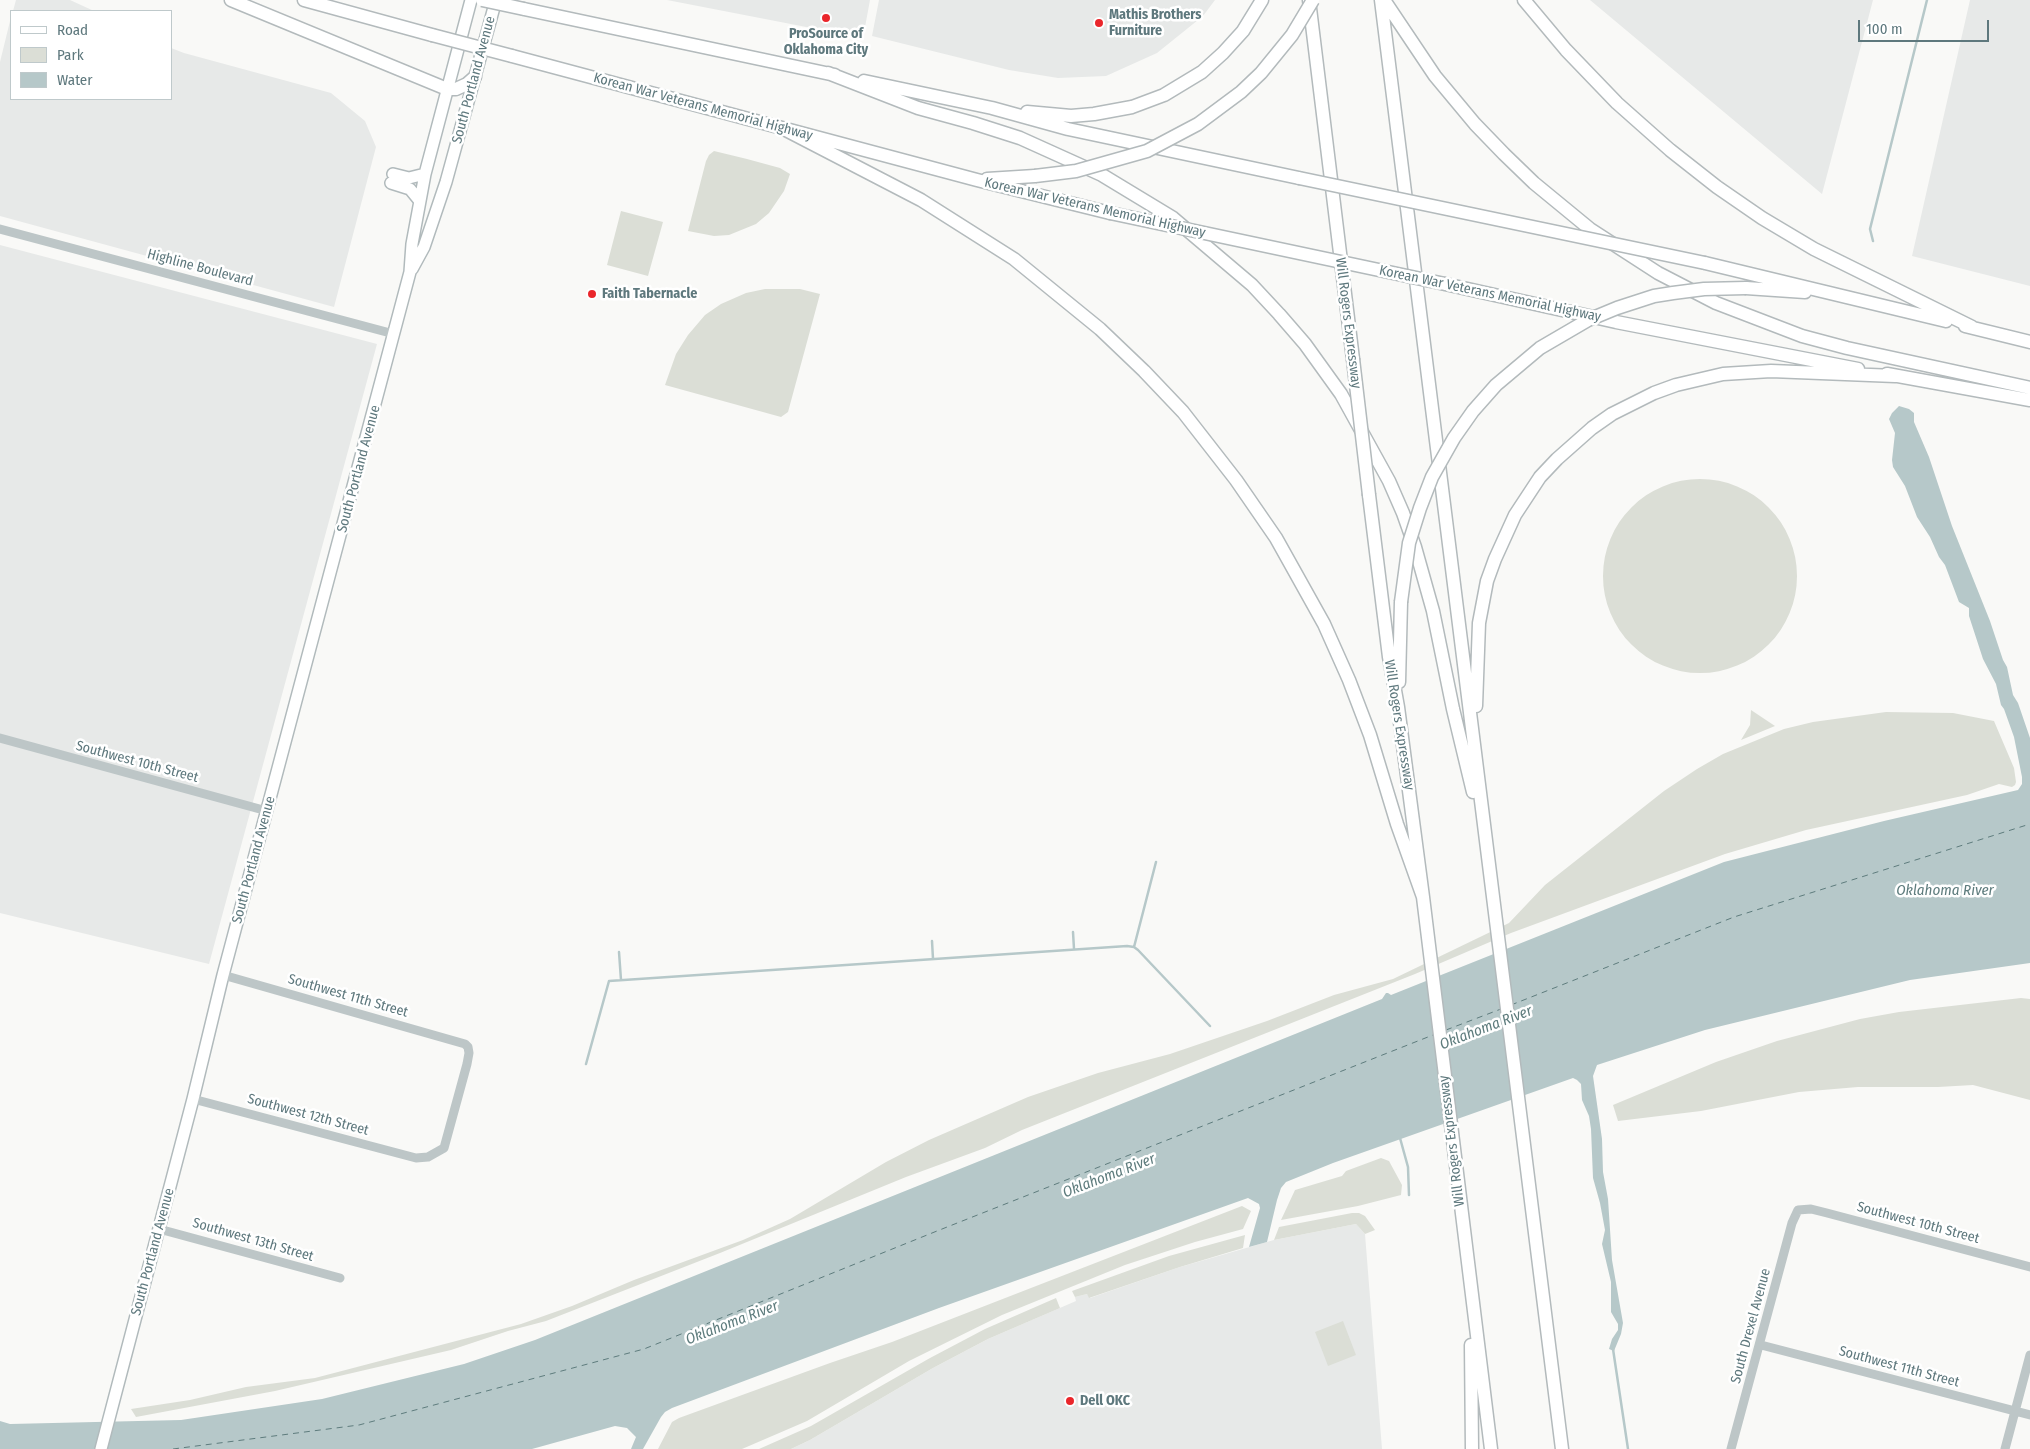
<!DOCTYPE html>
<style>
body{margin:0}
#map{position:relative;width:2030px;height:1449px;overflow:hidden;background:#f9f9f7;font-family:"Fira Sans Condensed",sans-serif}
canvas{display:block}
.legend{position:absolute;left:10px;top:10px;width:162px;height:90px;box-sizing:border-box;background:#fff;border:1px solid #bfc9cb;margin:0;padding:6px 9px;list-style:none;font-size:15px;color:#5e787d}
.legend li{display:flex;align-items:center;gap:10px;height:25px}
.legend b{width:25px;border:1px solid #bfc9cb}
.scale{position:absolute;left:1858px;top:20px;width:131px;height:22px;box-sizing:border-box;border:2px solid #5e787d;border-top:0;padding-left:6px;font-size:15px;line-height:18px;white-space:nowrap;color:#5e787d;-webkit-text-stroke:4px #fff;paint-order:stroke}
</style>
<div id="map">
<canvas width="2030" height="1449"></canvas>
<ul class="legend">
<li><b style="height:6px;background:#fff"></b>Road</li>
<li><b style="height:14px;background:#dbded6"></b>Park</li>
<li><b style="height:14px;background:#b6c8c9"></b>Water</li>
</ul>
<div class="scale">100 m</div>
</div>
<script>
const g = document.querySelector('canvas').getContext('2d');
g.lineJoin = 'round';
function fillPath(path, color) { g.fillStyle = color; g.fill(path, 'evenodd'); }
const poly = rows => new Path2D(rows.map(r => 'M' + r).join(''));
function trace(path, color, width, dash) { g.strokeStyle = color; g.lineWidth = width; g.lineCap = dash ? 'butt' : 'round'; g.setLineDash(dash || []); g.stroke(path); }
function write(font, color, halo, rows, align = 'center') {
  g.font = font + ' "Fira Sans Condensed",sans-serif'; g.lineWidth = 5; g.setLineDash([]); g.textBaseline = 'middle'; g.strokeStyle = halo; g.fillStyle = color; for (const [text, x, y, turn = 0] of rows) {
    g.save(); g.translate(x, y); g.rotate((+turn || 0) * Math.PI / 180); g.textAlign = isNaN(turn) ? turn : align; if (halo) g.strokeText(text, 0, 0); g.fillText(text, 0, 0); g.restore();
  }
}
fillPath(poly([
 [16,0,70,0,94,11,13,11],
 [667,0,870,0,863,38],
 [879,0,1215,0,1203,16,1157,53,1106,76,1058,78,1009,70,872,36],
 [1590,0,1873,0,1822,194],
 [1970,0,2030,0,2030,286,1912,256],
 [11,17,11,99,171,99,171,48,184,53,331,93,365,121,376,147,334,307,0,216,0,62],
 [0,245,377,344,209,964,0,913],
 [1356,1224,1365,1234,1382,1449,791,1449,810,1440,933,1368,988,1339,1076,1301,1075,1297,1087,1294,1090,1298,1180,1267,1274,1240]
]), '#e7e9e8');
fillPath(poly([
 [714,151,747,159,780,168,790,174,784,191,769,213,756,224,729,235,714,236,688,231,706,161,709,155],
 [621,211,663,222,648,276,607,265],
 [765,289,800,289,820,294,788,412,781,417,665,385,676,354,688,335,705,315,721,304,746,293],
 '1603 576a97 97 0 1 1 194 0a97 97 0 1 1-194 0Z',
 [1751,710,1775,726,1741,740,1750,725],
 [1886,712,1953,713,1994,721,2014,768,2016,782,2015,785,2012,787,1999,784,1967,795,1806,830,1725,854,1511,933,1415,974,1022,1130,985,1148,906,1177,720,1253,546,1321,508,1331,451,1350,275,1391,136,1417,131,1409,190,1400,246,1387,315,1378,521,1324,572,1306,634,1280,743,1240,790,1219,886,1162,929,1140,1028,1097,1098,1073,1170,1054,1267,1021,1334,995,1393,979,1509,923,1545,885,1664,791,1697,769,1723,754,1784,729,1813,722],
 [2021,998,2030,999,2030,1100,1973,1085,1938,1087,1858,1087,1799,1092,1701,1111,1618,1121,1613,1105,1716,1062,1777,1041,1860,1019,1899,1012],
 [1381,1158,1389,1161,1402,1185,1401,1195,1358,1206,1281,1220,1295,1190,1342,1176,1346,1171],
 [1242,1206,1251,1211,1243,1229,1195,1242,1125,1265,1002,1315,909,1361,807,1421,742,1449,658,1449,672,1422,679,1418,830,1363,892,1342],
 [1352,1213,1359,1213,1365,1216,1375,1230,1365,1234,1356,1224,1274,1240,1279,1227],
 [1245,1235,1243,1248,1180,1267,1089,1298,1087,1294,1075,1297,1072,1291,1169,1256],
 [1056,1298,1060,1308,988,1339,933,1368,810,1440,791,1449,759,1449,811,1426,930,1358,985,1329],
 [1343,1321,1356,1355,1328,1366,1315,1332]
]), '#dbded6');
fillPath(poly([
 [1899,406,1909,409,1914,413,1914,422,1929,457,1952,526,1990,621,2003,660,2007,667,2013,695,2018,703,2030,738,2030,963,1910,980,1705,1030,1597,1065,1593,1076,1602,1139,1603,1172,1608,1199,1612,1260,1623,1323,1621,1334,1614,1351,1609,1349,1612,1339,1618,1330,1618,1324,1611,1312,1611,1282,1602,1244,1605,1230,1600,1203,1593,1178,1591,1129,1589,1116,1582,1100,1581,1084,1577,1080,1573,1078,1333,1163,1286,1182,1281,1188,1277,1200,1267,1242,1249,1247,1260,1208,1259,1204,1248,1198,939,1308,672,1408,665,1412,661,1417,643,1449,631,1449,636,1437,627,1428,615,1426,532,1449,0,1449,0,1421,10,1424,181,1420,322,1399,464,1364,535,1340,1382,999,1386,993,1388,993,1391,995,1724,862,1884,821,2018,790,2022,784,2022,777,2014,737,2004,709,2001,705,1996,684,1983,659,1969,616,1969,608,1959,602,1945,565,1939,557,1930,537,1917,517,1905,486,1893,467,1892,460,1895,433,1889,419,1892,413]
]), '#b6c8c9');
trace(poly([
 [1873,241,1870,229,1927,0],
 [1073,932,1074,949],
 [932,941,933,959],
 [1134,947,1156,862],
 [619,952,621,980],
 [586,1064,609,981,1127,946,1134,947,1138,950,1210,1026],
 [1400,1138,1408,1167,1409,1195],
 [1613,1349,1628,1449]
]), '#b6c8c9', 2.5);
trace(poly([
 [1511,1005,1734,917,2030,824],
 [1446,1030,1501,1009],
 [173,1449,359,1425,644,1349,937,1231,1433,1035]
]), '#5e7c7d', 1, [6, 5]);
const major = poly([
 [393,174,409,178,425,174],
 [391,183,410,189,419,200],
 [412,269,424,247,446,182,496,0],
 [101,1449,193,1099,223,975,410,272,412,244,425,174,471,0]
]);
const highway = poly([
 [231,0,447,89,456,89,467,84,475,77],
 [304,0,432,35],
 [1309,0,1353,359],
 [1381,0,1562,1449],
 [1384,0,1435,76,1475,124,1504,154,1534,183,1590,229,1658,273,1716,303,1802,336,1847,348,2030,388],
 [1524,0,1566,50,1617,103,1670,150,1717,187,1762,218,1814,249,1972,327],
 [524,9,835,75],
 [512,56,977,180,1110,213],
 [828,73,918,108,973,123,1020,138,1102,175,1173,218,1252,285,1279,314,1305,344,1341,394,1389,481,1403,513,1415,547,1433,611,1453,709,1473,792],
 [864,81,992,108,1068,129,1299,178],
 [1027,112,1071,116,1094,114,1132,107,1164,95,1202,72,1223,53,1243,31,1262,0],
 [784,129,921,200,1014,259,1100,329,1144,371,1183,412,1236,480,1276,538,1324,624,1349,680,1370,735,1397,824,1423,897],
 [987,179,1035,176],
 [1705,263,1946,321],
 [1445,284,1616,322,1858,369],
 [1746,288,1805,292],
 [1965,326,2030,342],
 [1887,374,2030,400],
 [1369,495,1389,657,1398,707,1423,897,1491,1449],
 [1399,682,1401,602],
 [1476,706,1479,623,1487,581,1495,559,1515,515,1540,477,1557,459,1592,428,1612,414,1654,393,1676,385,1723,374,1771,371,1895,376],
 [1471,1345,1472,1449]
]);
trace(major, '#b1babc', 14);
trace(highway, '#b3babc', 15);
trace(poly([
 [0,229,394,334],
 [0,738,267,811],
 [193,1099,416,1158,428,1157,444,1148,467,1064,469,1053,468,1047,465,1044,223,975],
 [159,1229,340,1278],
 [1761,1345,2030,1415],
 [1731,1449,1792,1223,1798,1210,1811,1209,1827,1213,2030,1267],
 [2005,1449,2030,1355]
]), '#bdc6c7', 9);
trace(major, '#fff', 11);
trace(highway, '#fff', 12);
const highwayBridge = poly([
 [482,0,524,9],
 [432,35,512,56],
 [1035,176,1076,171,1147,151,1198,124,1241,92,1261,73,1292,35,1313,0],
 [1299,178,1705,263],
 [1110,213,1445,284],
 [1353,359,1369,495],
 [1401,602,1409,543,1420,508,1432,477,1454,438,1473,411,1496,385,1540,348,1588,320,1617,308,1654,296,1673,293,1704,289,1746,288]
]);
trace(highwayBridge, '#b3babc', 15, []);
trace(highwayBridge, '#fff', 12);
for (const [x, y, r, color] of [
 [826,18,5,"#ea262b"],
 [1099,23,5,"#ea262b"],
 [592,294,5,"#ea262b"],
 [1070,1401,5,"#ea262b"]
]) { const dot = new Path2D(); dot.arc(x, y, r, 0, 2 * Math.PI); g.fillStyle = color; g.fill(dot); trace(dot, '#fff', 2); }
write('bold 14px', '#5e787d', '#fff', [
 ["Mathis Brothers",1109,15],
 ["Furniture",1109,31],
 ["ProSource of",826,34,"center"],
 ["Oklahoma City",826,50,"center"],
 ["Faith Tabernacle",602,294],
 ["Dell OKC",1080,1401]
], 'left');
write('14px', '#5e787d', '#fff', [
 ["South Portland Avenue",474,80,-75],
 ["Korean War Veterans Memorial Highway",703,107,15],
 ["Korean War Veterans Memorial Highway",1095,208,13],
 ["Highline Boulevard",200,268,15],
 ["Korean War Veterans Memorial Highway",1490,294,12],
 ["Will Rogers Expressway",1348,323,83],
 ["South Portland Avenue",359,469,-75],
 ["Will Rogers Expressway",1399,725,81],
 ["Southwest 10th Street",137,762,15],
 ["South Portland Avenue",254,860,-75],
 ["Southwest 11th Street",348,996,16],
 ["Southwest 12th Street",308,1115,15],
 ["Will Rogers Expressway",1452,1141,-97],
 ["Southwest 10th Street",1918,1223,15],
 ["Southwest 13th Street",253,1240,16],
 ["South Portland Avenue",153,1252,-75],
 ["South Drexel Avenue",1751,1326,-75],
 ["Southwest 11th Street",1899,1367,15]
]);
write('italic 15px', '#5e7c7d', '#fff', [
 ["Oklahoma River",1945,891],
 ["Oklahoma River",1486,1028,-21],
 ["Oklahoma River",1109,1176,-21],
 ["Oklahoma River",732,1323,-21]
]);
</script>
